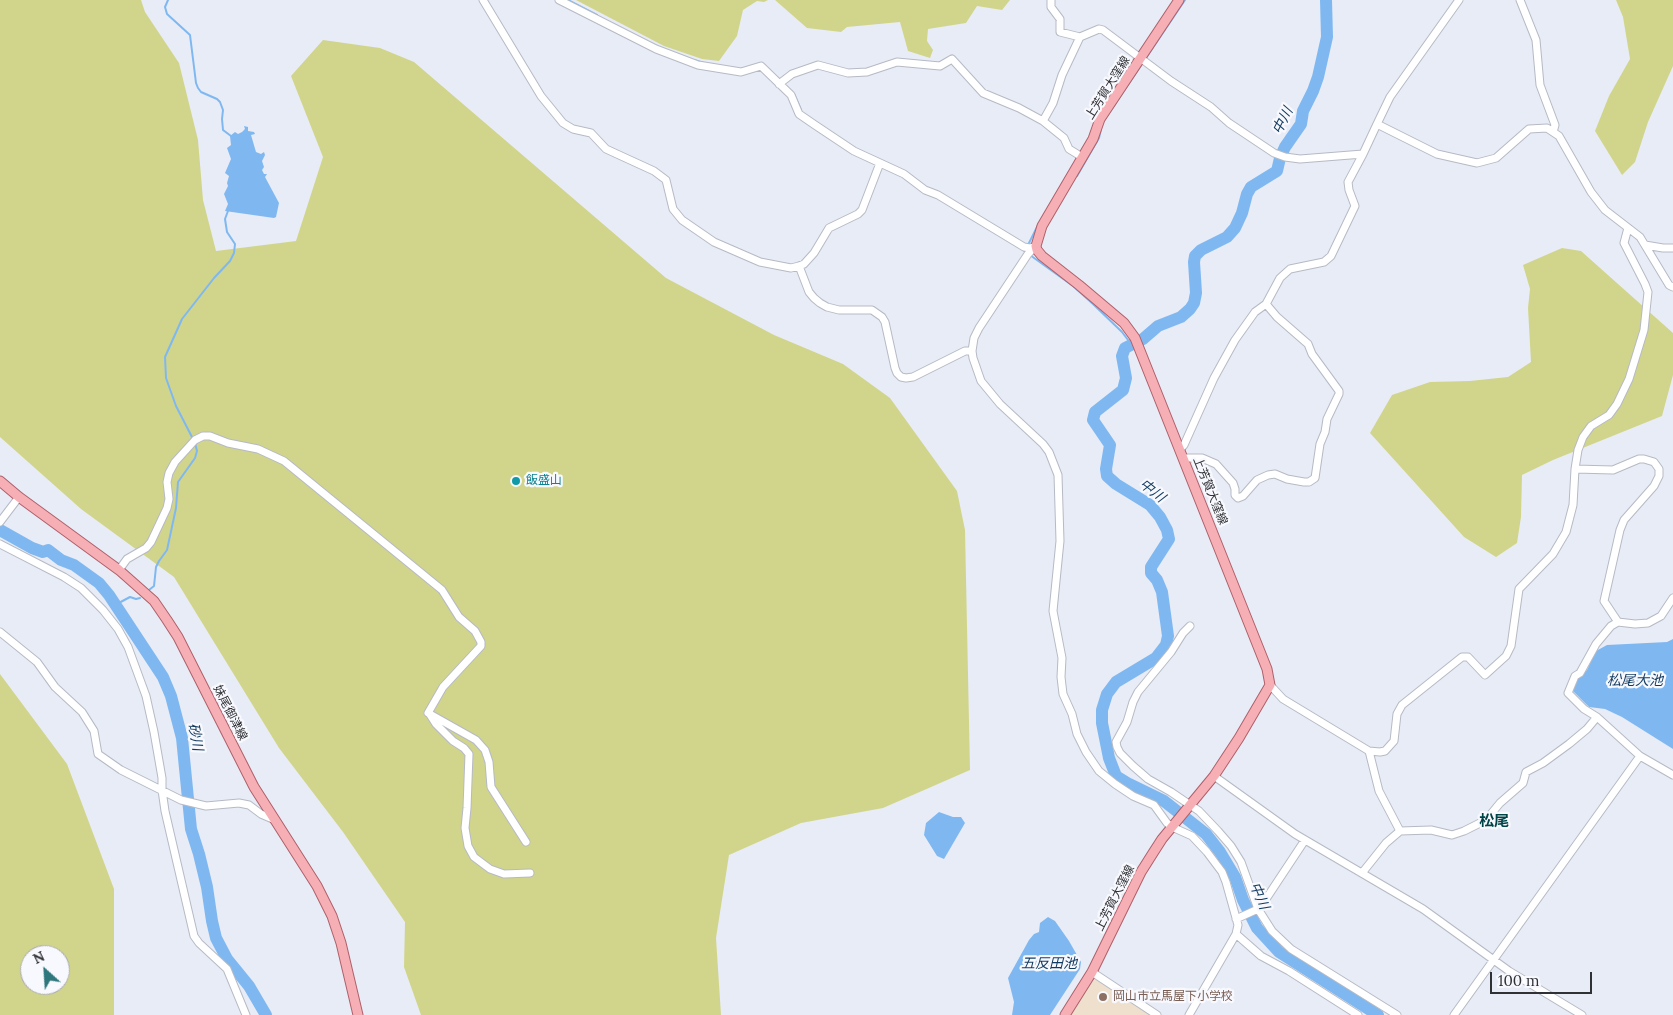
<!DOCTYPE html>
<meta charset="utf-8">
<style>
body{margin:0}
#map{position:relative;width:1673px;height:1015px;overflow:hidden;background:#e8ecf6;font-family:Lora,serif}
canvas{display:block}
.north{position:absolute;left:20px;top:945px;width:50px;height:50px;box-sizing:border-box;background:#f8f9fe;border:1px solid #a8a9ae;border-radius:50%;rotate:334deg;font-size:14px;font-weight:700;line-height:20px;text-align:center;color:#2f3135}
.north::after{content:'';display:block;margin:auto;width:18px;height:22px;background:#2e777d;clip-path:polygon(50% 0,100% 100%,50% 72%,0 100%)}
.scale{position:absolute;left:1490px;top:972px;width:102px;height:22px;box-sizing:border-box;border:2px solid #2f3135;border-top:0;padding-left:6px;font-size:15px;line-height:18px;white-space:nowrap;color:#2f3135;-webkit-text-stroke:4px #f8f9fe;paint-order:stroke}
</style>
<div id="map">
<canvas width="1673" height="1015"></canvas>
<div class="north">N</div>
<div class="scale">100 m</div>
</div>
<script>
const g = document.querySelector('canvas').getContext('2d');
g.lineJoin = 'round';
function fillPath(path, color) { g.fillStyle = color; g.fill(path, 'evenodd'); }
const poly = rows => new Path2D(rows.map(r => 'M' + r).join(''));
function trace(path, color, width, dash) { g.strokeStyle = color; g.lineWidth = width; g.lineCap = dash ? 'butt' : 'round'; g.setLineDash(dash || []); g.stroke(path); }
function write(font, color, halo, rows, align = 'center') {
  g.font = font + ' Lora,"Noto Sans JP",serif'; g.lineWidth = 4.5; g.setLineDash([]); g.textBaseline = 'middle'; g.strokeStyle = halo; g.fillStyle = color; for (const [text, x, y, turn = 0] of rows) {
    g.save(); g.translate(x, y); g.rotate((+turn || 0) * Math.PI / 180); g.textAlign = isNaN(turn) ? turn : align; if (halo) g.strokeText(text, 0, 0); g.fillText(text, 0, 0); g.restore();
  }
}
fillPath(poly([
 [1096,978,1152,1015,1070,1015,1092,979]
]), '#eee0cd');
fillPath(poly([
 [0,0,141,0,145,12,179,63,198,140,203,200,216,251,296,241,323,157,291,76,323,40,380,48,414,62,666,278,774,335,843,364,890,398,957,491,965,530,970,770,883,808,801,823,729,855,716,938,721,1015,421,1015,404,967,405,922,343,832,279,748,174,577,81,509,0,437],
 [576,0,768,0,764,2,757,1,743,10,737,36,719,61,702,59,664,46],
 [775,0,1010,0,1002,10,977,6,966,23,928,29,927,41,933,50,930,58,908,51,900,22,847,27,841,32,807,28],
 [1616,0,1673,0,1673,66,1648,122,1635,162,1622,175,1595,131,1609,96,1630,59,1623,17],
 [1562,248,1581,251,1673,333,1673,375,1662,416,1553,460,1522,475,1521,517,1517,543,1496,557,1464,537,1370,433,1392,395,1430,382,1470,381,1508,377,1531,362,1528,308,1530,289,1523,265],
 [0,674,67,764,114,889,114,1015,0,1015],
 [30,955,60,955,60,985,30,985]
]), '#d1d58b');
fillPath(poly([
 [244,126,248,127,248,131,254,132,255,134,251,135,256,152,261,154,264,152,265,155,262,161,264,167,262,170,264,174,267,174,265,177,279,203,276,217,274,218,225,211,228,204,224,194,228,186,227,183,229,176,225,173,231,159,227,148,231,145,230,136,235,132,238,134,242,132,245,129],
 [1673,639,1673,749,1622,717,1605,709,1589,707,1571,689,1574,682,1587,670,1596,651,1607,645,1667,642],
 [939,812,953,817,961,817,965,823,944,859,937,856,924,835,926,823],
 [1048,917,1055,921,1069,941,1081,962,1080,969,1050,1015,1012,1015,1014,1002,1008,978,1029,940,1034,934,1039,932,1040,923]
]), '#7fb8f1');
trace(poly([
 [168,0,165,7,167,14,190,35,196,83,198,88,201,92,217,99,220,102,223,110,222,119,223,130,231,136],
 [568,0,597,15],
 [1146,58,1185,0],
 [694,60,704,63],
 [794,94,801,110],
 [798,117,808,124],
 [1103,122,1142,64],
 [1075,176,1077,176,1099,138,1101,129],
 [1028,245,1038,225],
 [1023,250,1073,286,1093,304,1122,332,1131,344],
 [193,439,176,406,166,378,165,357,182,319,214,278,230,261,234,253,235,244,227,232,225,219,228,211],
 [149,590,154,586,156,567,159,561,167,550,176,508,178,482,195,458,197,451,195,443],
 [115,605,130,597,136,599,140,598]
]), '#7fb8f1', 2);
trace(poly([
 [1326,0,1327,37,1318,77,1313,91,1303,111,1301,124,1285,147,1280,158,1277,171,1251,187,1247,194,1242,213,1235,228,1227,237,1201,250,1195,256,1194,262,1196,293,1194,303,1190,309,1181,317,1158,326,1143,339,1125,348,1122,356,1126,378,1123,390,1095,412,1093,420,1110,445,1106,469,1107,476,1116,484,1150,505,1160,517,1167,530,1169,539,1151,567,1151,573,1157,580,1162,592,1168,636,1166,645,1156,658,1116,682,1107,694,1102,710,1102,723,1109,758,1116,776,1129,784,1164,801,1206,834,1220,852,1235,877,1243,900,1257,928,1279,952,1378,1015],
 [0,530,32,548,43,552,48,550,61,560,74,565,99,583,109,595,163,677,171,696,182,738,191,829,199,854,207,887,212,921,216,938,227,959,249,986,266,1015]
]), '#7fb8f1', 12);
const minor = poly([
 [483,0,541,96,563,123,573,129,591,133,606,149,654,171,666,180,673,209,682,220,714,242,760,262,791,268,799,266,804,264,814,253,829,228,858,214,862,210,880,163],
 [559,0,656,49,698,65,741,72,761,66,791,95,799,114,815,125,854,151,904,174,925,190,938,195,1024,247,1030,248,1036,246],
 [1051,0,1051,7,1060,19,1060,32,1080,37,1099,29,1103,30,1171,81,1211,107,1229,123,1274,153,1285,157,1300,159,1363,154,1377,124,1437,154,1477,163,1496,158,1529,129,1547,128,1559,136,1591,192,1605,210,1640,237,1669,285,1673,287],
 [1520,0,1536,40,1540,85,1555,125,1553,132],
 [779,84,792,74,818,65,848,73,867,72,897,62,940,66,952,59,983,93,1019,108,1043,121,1064,138,1069,149,1082,157],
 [1043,121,1053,103,1062,75,1080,37],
 [1377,124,1390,97,1459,0],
 [1645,245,1663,248,1673,248],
 [1036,246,1028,254,979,328,974,338,972,351,973,358,981,381,1000,404,1043,444,1049,452,1058,475,1060,541,1053,611,1062,658,1061,677,1063,694,1072,714,1077,734,1086,752,1099,771,1115,784,1133,796,1154,805,1167,823,1172,827,1192,836,1207,852,1222,872,1226,882,1238,925,1236,934,1189,1015],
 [799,266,809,292,814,298,820,303,827,307,839,310,872,310,882,317,885,322,895,368,897,373,901,377,906,378,913,377,965,351,972,351],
 [1180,449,1184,445,1214,378,1235,340,1255,312,1266,304,1280,278,1290,269,1324,262,1331,256,1355,206,1349,190,1348,182,1363,154],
 [1183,458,1202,458,1216,464,1233,483,1235,489,1235,495,1238,498,1243,496,1257,480,1268,475,1275,474,1287,479,1304,482,1309,482,1315,478,1320,444,1325,432,1327,419,1339,394,1339,391,1312,354,1308,344,1277,317,1266,304],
 [1575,469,1613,470,1639,459,1644,459,1654,462,1659,469,1659,476,1654,486,1624,520,1620,530,1604,601,1618,622],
 [0,522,19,497],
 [0,544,64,577,81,588,103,610,118,629,128,647,146,696,154,732,162,778,162,790,165,811,194,936,199,943,227,969,246,1015],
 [119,570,127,559,146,548,151,542,167,508,169,499,167,482,169,473,175,462,195,440,203,436,210,436,228,443,258,449,284,461,442,590,459,617,475,631,481,642,481,646,443,687,428,713,476,740,485,750,489,762,491,787,526,842],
 [1673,598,1661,616,1648,623,1635,624,1618,622,1611,626,1596,644,1580,673,1575,676,1568,693,1584,709,1597,717,1640,756,1673,775],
 [1190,626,1183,633,1171,652,1138,692,1133,702,1127,722,1116,742,1117,747,1120,753,1133,766,1148,779,1171,792,1199,811,1218,831,1231,846,1241,862,1258,909,1272,931,1291,949,1397,1015],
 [0,632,37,662,55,687,82,712,94,731,98,754,121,770,181,800,206,806,239,803,249,805,261,814,275,820],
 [1270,685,1283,699,1369,751,1380,752,1385,751,1394,741,1397,714,1402,705,1462,657,1468,657,1485,675,1506,656,1511,646,1519,589,1553,554,1566,532,1573,505,1575,469,1578,450,1583,437,1591,426,1609,415,1617,404,1629,379,1644,330,1648,292,1645,284,1624,243,1628,228],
 [429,713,436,724,453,741,464,748,469,754,467,808,465,828,468,846,474,857,490,869,504,874,530,873],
 [1369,751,1379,791,1400,831],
 [1214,776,1295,834,1423,909,1509,971,1582,1015],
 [1362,873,1386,843,1400,831,1431,830,1452,835,1464,831,1486,820,1500,803,1523,783,1526,772,1543,763,1569,744,1587,729,1597,717],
 [1236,919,1258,909,1262,905,1305,840],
 [1236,934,1261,956,1289,971,1358,1015],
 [1092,972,1157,1015],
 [1454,1015,1640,756]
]);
const major = poly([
 [0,481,19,497,119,570,154,601,167,620,178,637,254,787,317,886,332,916,341,943,358,1015],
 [1065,1015,1092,972,1141,872,1153,853,1162,839,1214,776,1239,738,1270,685,1267,669,1135,338,1124,323,1079,285,1042,256,1037,250,1036,246,1042,226,1093,139,1100,119,1179,0]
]);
trace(minor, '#b6bac4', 9);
trace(major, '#ae606a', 11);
trace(minor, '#fff', 7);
trace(major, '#f7afb6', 9);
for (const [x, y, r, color] of [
 [516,481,5,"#0f9aa8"],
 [1103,997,5,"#8d6e63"]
]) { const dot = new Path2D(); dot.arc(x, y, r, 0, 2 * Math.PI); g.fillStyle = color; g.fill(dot); trace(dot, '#f8f9fe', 2); }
write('12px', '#2f3135', '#f8f9fe', [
 ["上芳賀大窪線",1108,88,-58],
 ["上芳賀大窪線",1210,491,68],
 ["妹尾御津線",230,713,63],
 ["上芳賀大窪線",1115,898,-63]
]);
write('12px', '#0d838f', '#f8f9fe', [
 ["飯盛山",526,481]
], 'left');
write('12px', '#785e54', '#f8f9fe', [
 ["岡山市立馬屋下小学校",1113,997]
], 'left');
write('italic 14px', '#113a5f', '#f8f9fe', [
 ["中川",1283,121,-63],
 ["中川",1152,491,38],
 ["松尾大池",1635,681],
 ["砂川",195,737,79],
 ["中川",1259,896,66],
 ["五反田池",1049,964]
]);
write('bold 15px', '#004448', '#f8f9fe', [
 ["松尾",1494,822]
]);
</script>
